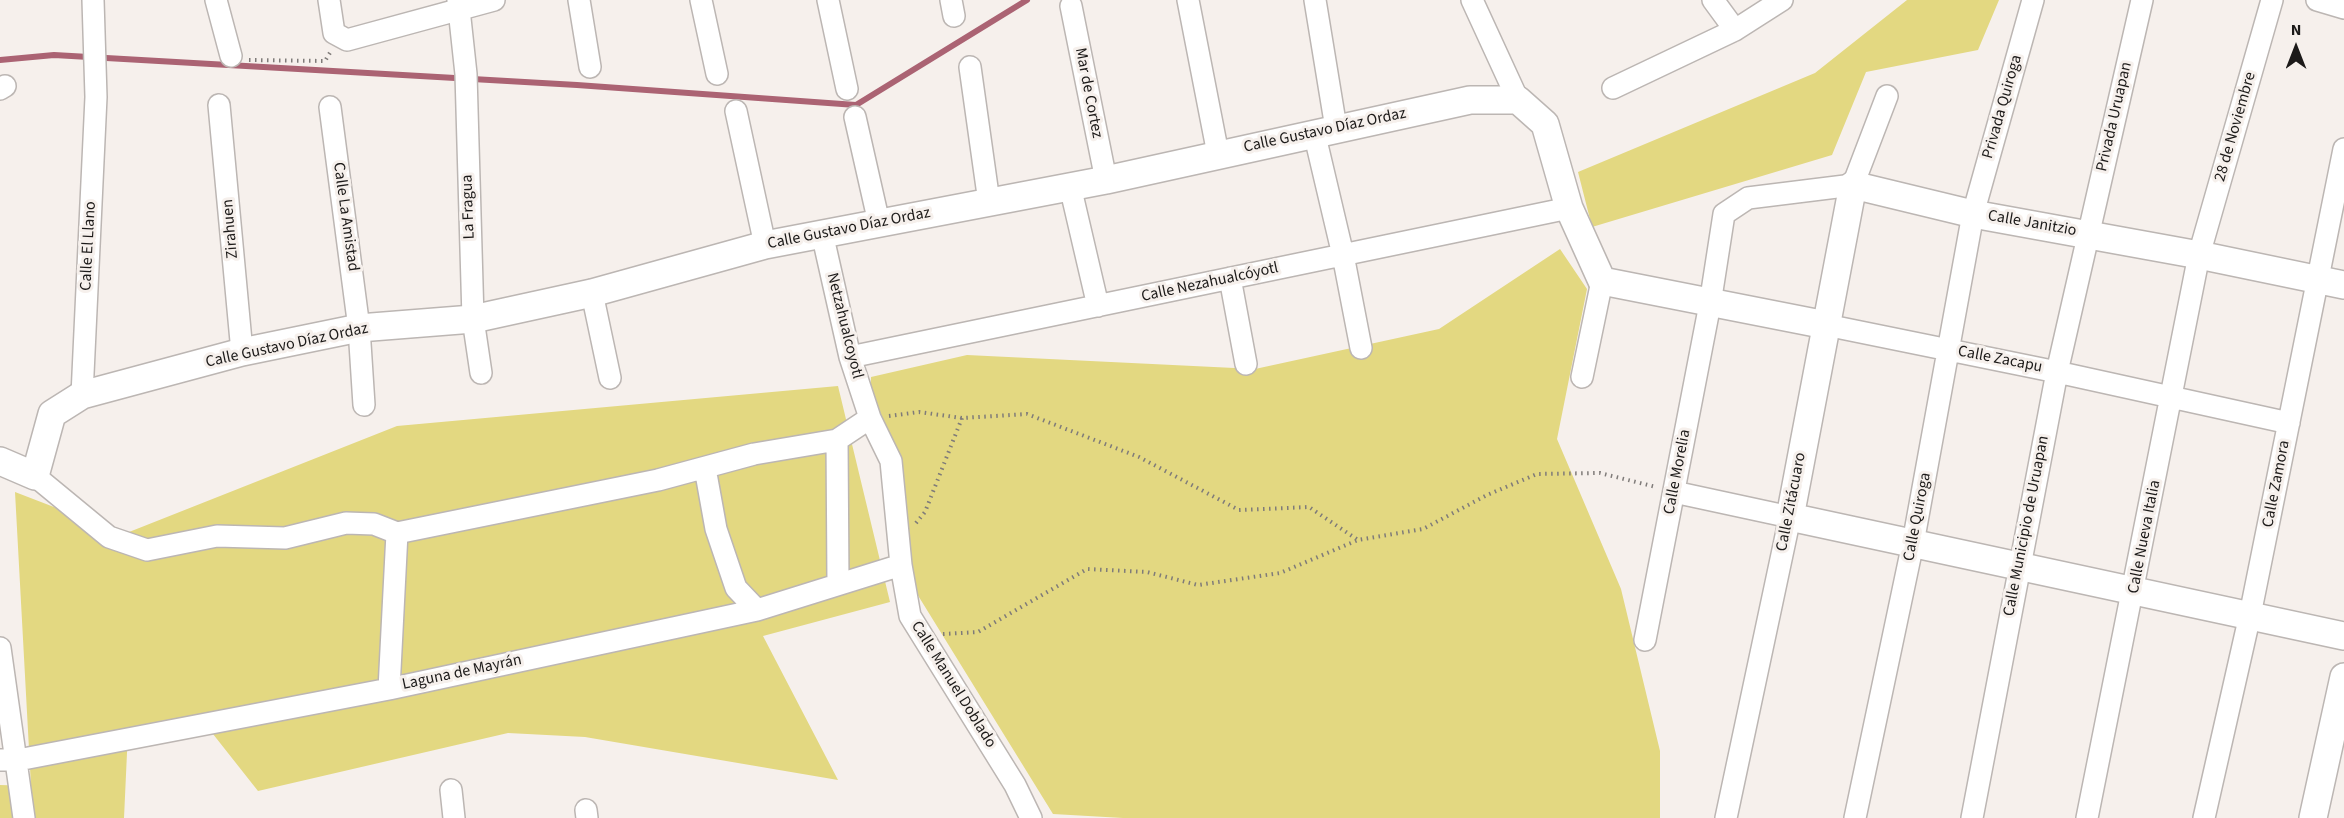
<!DOCTYPE html>
<meta charset="utf-8">
<style>
body{margin:0}
#map{position:relative;width:2344px;height:818px;overflow:hidden;background:#f6f0ec;font-family:"Source Sans 3",sans-serif}
canvas{display:block}
.north{position:absolute;left:2266px;top:18px;width:60px;height:60px;-webkit-text-stroke:4px #f6f0ec;paint-order:stroke;rotate:0deg;font-size:16px;font-weight:700;line-height:24px;text-align:center;color:#1c1a19}
.north::after{content:'';display:block;margin:auto;width:21px;height:27px;background:#1c1a19;clip-path:polygon(50% 0,100% 100%,50% 72%,0 100%)}
</style>
<div id="map">
<canvas width="2344" height="818"></canvas>
<div class="north">N</div>
</div>
<script>
const g = document.querySelector('canvas').getContext('2d');
g.lineJoin = 'round';
function fillPath(path, color) { g.fillStyle = color; g.fill(path, 'evenodd'); }
const poly = rows => new Path2D(rows.map(r => 'M' + r).join(''));
function trace(path, color, width, dash) { g.strokeStyle = color; g.lineWidth = width; g.lineCap = dash ? 'butt' : 'round'; g.setLineDash(dash || []); g.stroke(path); }
function write(font, color, halo, rows, align = 'center') {
  g.font = font + ' "Source Sans 3",sans-serif'; g.lineWidth = 6; g.setLineDash([]); g.textBaseline = 'middle'; g.strokeStyle = halo; g.fillStyle = color; for (const [text, x, y, turn = 0] of rows) {
    g.save(); g.translate(x, y); g.rotate((+turn || 0) * Math.PI / 180); g.textAlign = isNaN(turn) ? turn : align; if (halo) g.strokeText(text, 0, 0); g.fillText(text, 0, 0); g.restore();
  }
}
fillPath(poly([
 [1907,0,1999,0,1978,50,1866,72,1832,155,1592,227,1578,172,1815,73],
 [1560,249,1587,289,1557,439,1621,589,1660,751,1660,818,1123,818,1053,814,914,589,870,418,871,377,967,355,1255,369,1439,329],
 [838,386,890,602,763,636,838,780,585,737,508,733,258,791,209,729,128,731,124,818,0,818,0,785,31,786,15,492,124,534,397,426]
]), '#e3d881');
trace(poly([
 [0,60,54,55,577,85,856,105,1027,0]
]), '#ab6373', 6);
const minor = poly([
 [216,0,231,56],
 [329,0,334,33,347,40,494,0],
 [458,0,466,74,473,319,481,373],
 [579,0,590,67],
 [701,0,717,74],
 [828,0,847,89],
 [951,0,954,16],
 [1188,0,1218,154],
 [1315,0,1336,128],
 [1472,0,1518,100],
 [1713,0,1735,30],
 [2317,0,2344,8],
 [1071,6,1106,180],
 [970,67,989,202],
 [1613,88,1735,30,1782,0],
 [0,89,5,86],
 [219,105,242,352],
 [330,107,359,328,364,405],
 [736,111,765,245],
 [855,117,879,223],
 [1314,132,1343,255,1361,348],
 [1070,186,1098,306],
 [822,233,850,357,870,418,891,461,901,565,910,616,1015,785,1031,818],
 [1230,278,1246,364],
 [592,293,610,378],
 [1826,325,2057,372,2289,423],
 [850,357,1569,208],
 [1582,377,1602,281],
 [82,395,96,97,93,0],
 [837,440,838,583],
 [705,468,716,529,736,588,757,610],
 [35,476,109,537,147,550,217,536,285,538,346,523,374,524,397,533,658,480,754,454,837,440,870,418],
 [1674,492,1790,517,1726,818],
 [1645,640,1710,304,1724,214,1748,198,1853,185,1887,96],
 [0,648,24,818],
 [389,689,397,533],
 [0,760,18,760,389,689,757,610,901,565],
 [451,790,454,818],
 [586,810,587,818],
 [1855,818,1913,543,1973,214,2033,0],
 [1972,818,2057,372,2142,0],
 [2087,818,2199,255,2272,0],
 [2204,818,2250,615,2344,149]
]);
const tertiary = poly([
 [2344,285,2199,255,1973,214,1853,185,1790,517,2344,636],
 [0,461,35,476,52,414,82,395,242,352,359,328,473,319,592,293,765,245,1106,180,1470,100,1518,100,1545,124,1569,208,1602,281,1826,325],
 [2313,818,2344,677]
]);
trace(minor, '#bcb6b3', 24);
trace(tertiary, '#bcb6b3', 30);
trace(poly([
 [249,60,325,61,331,51],
 [889,416,919,412,962,418,1027,414,1139,457,1239,510,1309,507,1358,540],
 [916,523,925,512,962,418],
 [943,634,978,632,1087,569,1147,572,1198,585,1280,573,1358,540,1423,529,1487,495,1537,474,1600,473,1656,487]
]), '#7f7b79', 4, [1.5, 4.5]);
trace(minor, '#fff', 21);
trace(tertiary, '#fff', 27);
write('16px', '#1c1a19', '#f6f0ec', [
 ["Mar de Cortez",1088,93,79],
 ["Privada Quiroga",2003,107,-74],
 ["Privada Uruapan",2115,117,-77],
 ["28 de Noviembre",2236,127,-74],
 ["Calle Gustavo Díaz Ordaz",1325,131,-12],
 ["La Fragua",469,207,-92],
 ["Calle La Amistad",345,217,82],
 ["Calle Janitzio",2032,224,10],
 ["Zirahuen",231,229,-95],
 ["Calle Gustavo Díaz Ordaz",849,229,-11],
 ["Calle El Llano",89,246,-87],
 ["Calle Nezahualcóyotl",1210,283,-12],
 ["Netzahualcoyotl",844,326,76],
 ["Calle Gustavo Díaz Ordaz",287,346,-12],
 ["Calle Zacapu",2000,360,11],
 ["Calle Morelia",1678,472,-79],
 ["Calle Zamora",2277,484,-79],
 ["Calle Zitácuaro",1792,502,-79],
 ["Calle Quiroga",1918,517,-79],
 ["Calle Municipio de Uruapan",2027,526,-79],
 ["Calle Nueva Italia",2145,537,-79],
 ["Laguna de Mayrán",462,673,-12],
 ["Calle Manuel Doblado",953,685,58]
]);
</script>
